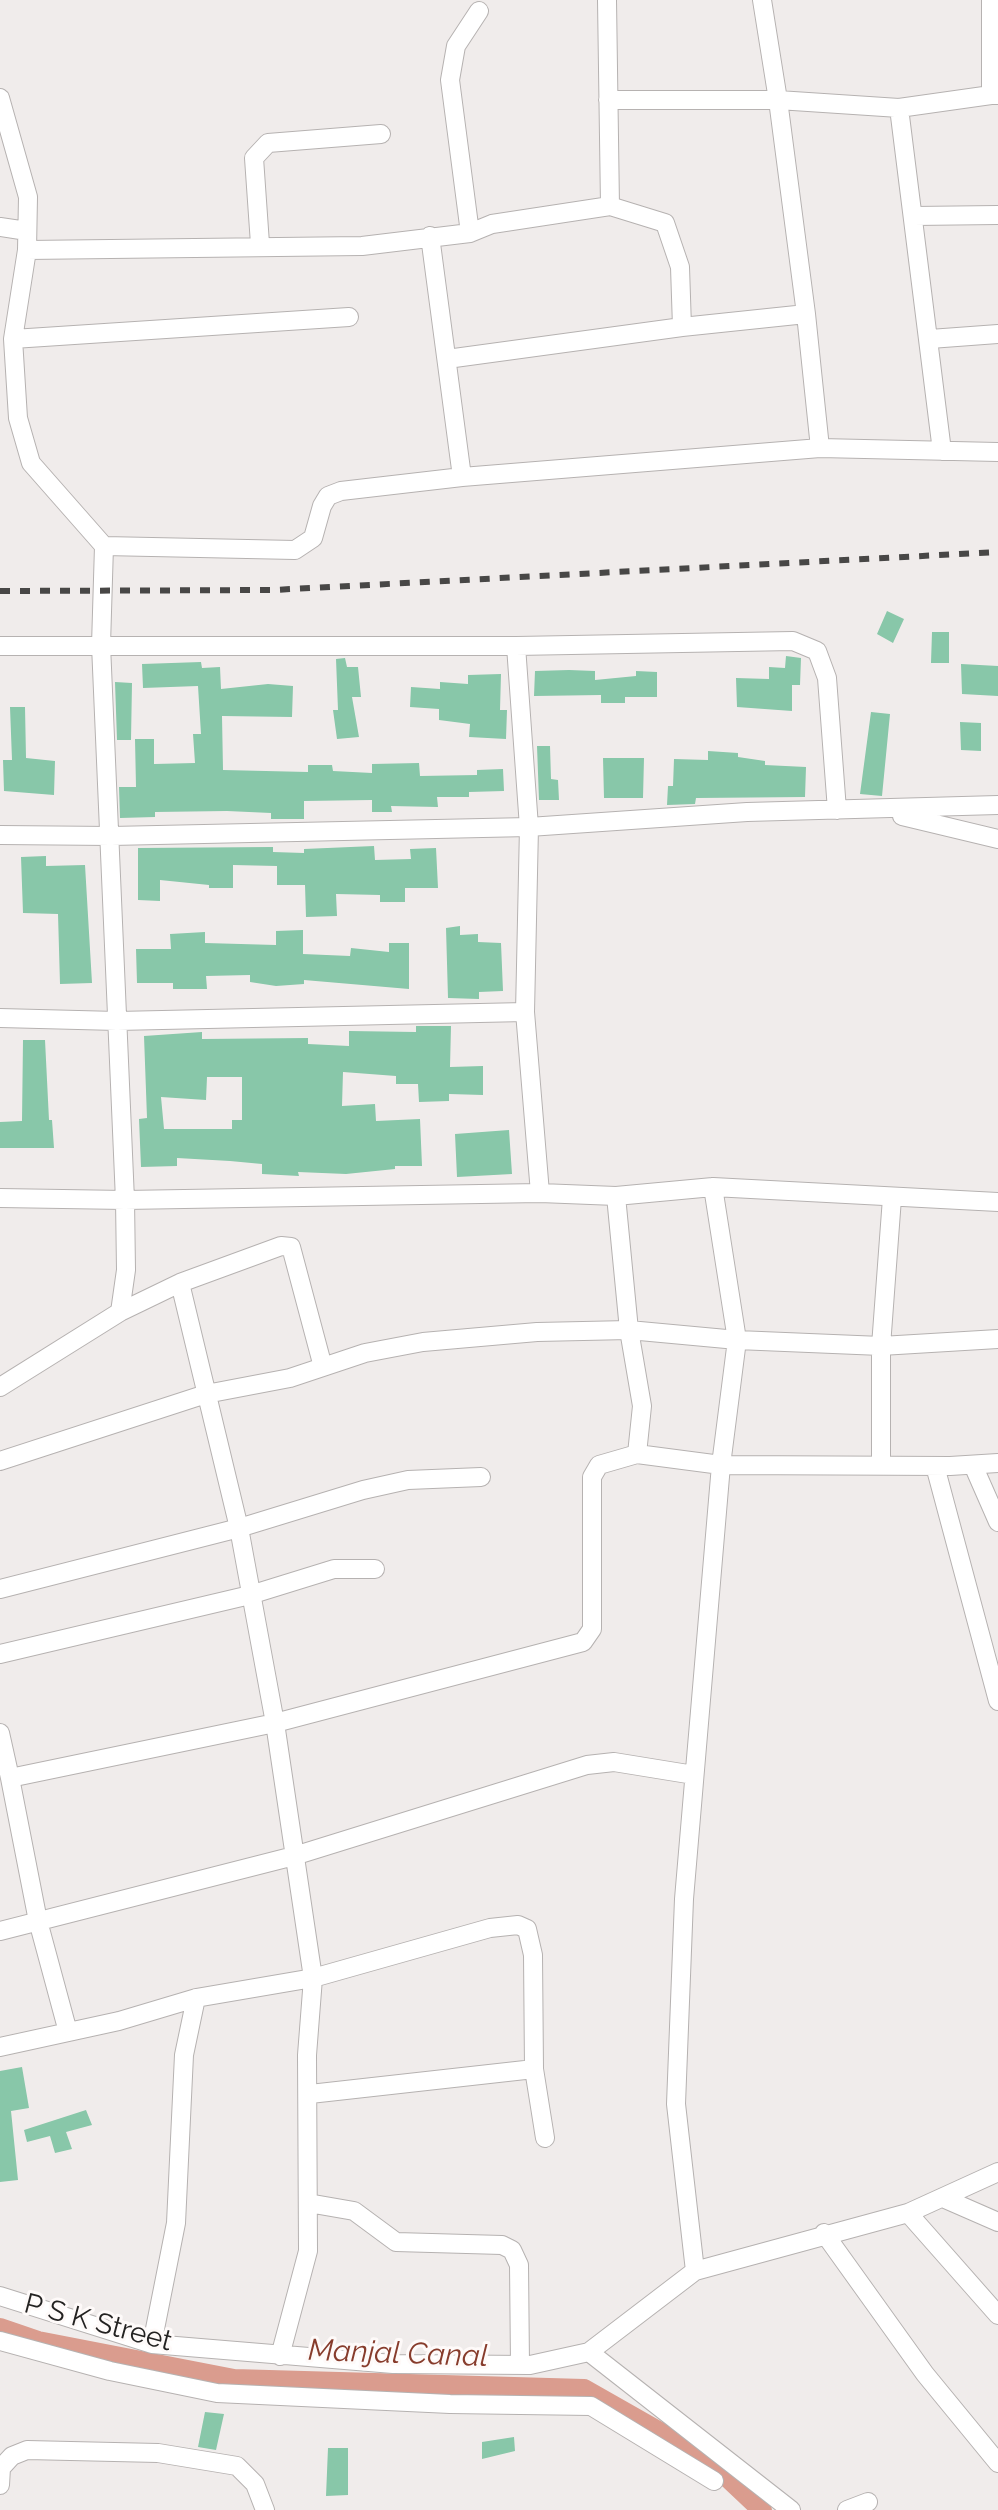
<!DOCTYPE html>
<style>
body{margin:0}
canvas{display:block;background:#f0eceb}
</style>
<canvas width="998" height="2510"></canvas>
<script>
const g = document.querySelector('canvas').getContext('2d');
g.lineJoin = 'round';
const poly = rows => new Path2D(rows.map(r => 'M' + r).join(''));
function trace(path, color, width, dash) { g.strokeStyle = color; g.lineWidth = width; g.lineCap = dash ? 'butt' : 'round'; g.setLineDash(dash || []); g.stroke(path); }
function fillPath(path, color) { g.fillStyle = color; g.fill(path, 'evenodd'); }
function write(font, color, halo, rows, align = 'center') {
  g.font = font + ' Raleway,sans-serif'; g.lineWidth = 6; g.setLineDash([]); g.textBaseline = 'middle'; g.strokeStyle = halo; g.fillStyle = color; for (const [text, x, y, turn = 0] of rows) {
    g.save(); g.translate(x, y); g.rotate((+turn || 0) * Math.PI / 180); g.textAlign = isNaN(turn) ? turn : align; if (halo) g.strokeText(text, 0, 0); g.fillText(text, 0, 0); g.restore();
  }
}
trace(poly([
 [0,2328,38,2341,234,2379,584,2389,665,2435,728,2478,762,2510]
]), '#da9c8e', 20);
fillPath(poly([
 [887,611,904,619,893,643,877,634],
 [932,632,949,632,949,663,931,663],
 [786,656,801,658,800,685,792,685,792,711,737,707,736,678,769,679,769,667,785,668],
 [345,658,347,667,358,667,361,697,352,697,359,737,337,739,333,710,338,710,336,659],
 [201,662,202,668,220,667,221,689,268,684,293,686,292,717,222,716,223,770,308,772,308,765,332,765,333,771,372,773,372,764,419,763,420,776,477,775,477,770,503,769,504,791,469,792,469,797,437,797,438,807,391,806,392,812,372,812,372,800,304,801,304,819,271,819,271,813,227,811,155,812,155,817,120,818,119,787,136,787,135,739,154,739,154,764,195,763,193,734,201,734,198,686,143,688,142,664],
 [961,664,998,666,998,696,962,694],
 [569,670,595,671,595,680,636,676,636,671,657,672,657,697,625,697,625,703,601,703,601,695,534,696,535,671],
 [501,674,500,710,507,710,506,739,469,737,470,724,439,720,439,709,410,707,411,687,440,689,440,682,468,684,468,675],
 [115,682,132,683,131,740,117,740],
 [10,707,25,707,26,758,55,761,54,795,4,791,3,760,12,760],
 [871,712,890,714,882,796,860,794],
 [960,722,981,723,981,751,961,750],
 [537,746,550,746,551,779,558,780,559,800,539,800],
 [708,751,738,753,738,757,765,761,765,765,806,767,805,797,696,798,695,804,667,805,668,786,673,786,674,759,708,760],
 [603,758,644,758,643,798,604,798],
 [374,846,375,860,411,859,410,849,436,848,438,888,405,888,405,902,380,902,380,895,336,894,337,916,306,917,305,885,277,885,277,866,233,865,233,888,209,888,209,885,160,880,160,901,138,900,138,848,273,847,273,852,304,853,304,849],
 [46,856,46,866,85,865,92,983,60,984,58,914,23,913,21,857],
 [460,926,460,935,478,934,478,942,501,943,503,991,479,992,479,999,448,998,446,928],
 [303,930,303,954,350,956,351,948,389,952,389,943,409,943,409,989,304,980,304,984,276,986,250,982,250,975,206,976,207,989,173,989,173,983,137,983,136,949,171,949,170,934,205,932,205,943,276,945,276,931],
 [416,1026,451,1026,450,1067,483,1066,483,1095,449,1094,449,1101,419,1102,418,1084,396,1084,396,1076,343,1072,342,1106,375,1104,376,1121,420,1119,422,1166,395,1166,395,1169,346,1174,298,1172,299,1176,262,1174,262,1164,230,1161,177,1158,177,1166,141,1167,139,1119,147,1118,144,1036,202,1032,202,1039,308,1038,308,1044,349,1046,349,1031,416,1032],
 [207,1077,242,1077,242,1120,232,1120,232,1129,164,1129,161,1097,206,1100],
 [23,1040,45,1040,49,1120,52,1120,54,1148,0,1148,0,1122,22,1121],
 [509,1130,512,1174,457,1177,455,1134],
 [22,2067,29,2108,11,2111,18,2180,0,2182,0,2071],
 [86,2110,92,2125,66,2132,72,2149,55,2153,50,2136,27,2142,24,2130],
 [205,2412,224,2414,216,2450,198,2447],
 [514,2437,515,2451,482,2459,482,2442],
 [328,2448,348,2448,348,2495,326,2496]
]), '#88c7a9');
const minor = poly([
 [607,0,610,206],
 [991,0,991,95,998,95],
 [0,98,28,197,27,250,13,339,18,418,31,463,104,546,101,645,125,1200,126,1270,120,1312,180,1283,239,1528,275,1723,313,1978,307,2055,308,2251,280,2356],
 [608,100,778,100,762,0],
 [899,108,942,451],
 [914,216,998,215],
 [0,227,27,231],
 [470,233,450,80,456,46,479,11],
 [260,244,254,158,268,143,381,134],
 [27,250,362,246,470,233,492,224,610,206,665,223,680,267,682,327],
 [806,314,778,100,899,108,991,95],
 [13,339,349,317],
 [930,339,998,334],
 [447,359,682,327,806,314,820,448],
 [462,477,820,448,998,452],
 [104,546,295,550,313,538,322,506,328,496,341,491,462,477,430,236],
 [0,646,516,646,793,641,817,651,827,678,837,810],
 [516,646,529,827,525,1012,540,1193],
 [902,816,998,839],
 [0,835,111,836,529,827,747,812,998,805],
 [0,1018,117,1021,525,1012],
 [0,1198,125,1200,540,1193,616,1196,713,1187,998,1202],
 [180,1283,281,1246,291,1247,323,1367],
 [0,1387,120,1312],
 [637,1454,721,1465,950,1466,998,1463],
 [0,1461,206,1394,290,1378,365,1353,423,1342,537,1332,629,1330,737,1340,881,1346,998,1339],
 [881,1464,881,1346,892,1198],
 [973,1465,998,1522],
 [935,1466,998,1701],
 [0,1589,239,1528,363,1490,408,1480,481,1477],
 [0,1654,250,1595,334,1569,375,1569],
 [0,1733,10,1778,275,1723,583,1642,592,1629,592,1477,599,1465,637,1454,642,1406,629,1330,616,1196],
 [10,1778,38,1921,68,2032],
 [0,1931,294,1856,587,1765,614,1762,694,1775],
 [0,2047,119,2021,196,1998,313,1978,490,1928,518,1925,527,1929,533,1955,534,2069,545,2138],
 [310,2094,534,2069],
 [943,2198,998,2222],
 [308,2203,354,2211,396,2242,502,2245,512,2250,519,2265,520,2365],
 [908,2213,998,2315],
 [824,2233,925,2374,998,2463],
 [695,2271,676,2104,684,1899,721,1465,737,1340,713,1187],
 [0,2296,152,2344,393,2364,530,2365,589,2352,695,2271,908,2213,998,2172],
 [0,2341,110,2371,217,2393,450,2404,591,2406,714,2481],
 [152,2344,176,2223,184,2055,196,1998],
 [589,2352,791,2510],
 [0,2485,1,2468,12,2456,27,2450,158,2453,237,2466,255,2484,265,2510],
 [847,2510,868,2502]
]);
trace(minor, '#b6b2b1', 20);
trace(minor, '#fff', 18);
trace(poly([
 [0,591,273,590,998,552]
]), '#484746', 6, [10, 10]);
write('28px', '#232221', '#fefaf9', [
 ["P S K Street",98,2323,15]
]);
write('italic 30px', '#873c2c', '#fefaf9', [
 ["Manjal Canal",398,2354,2]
]);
</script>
